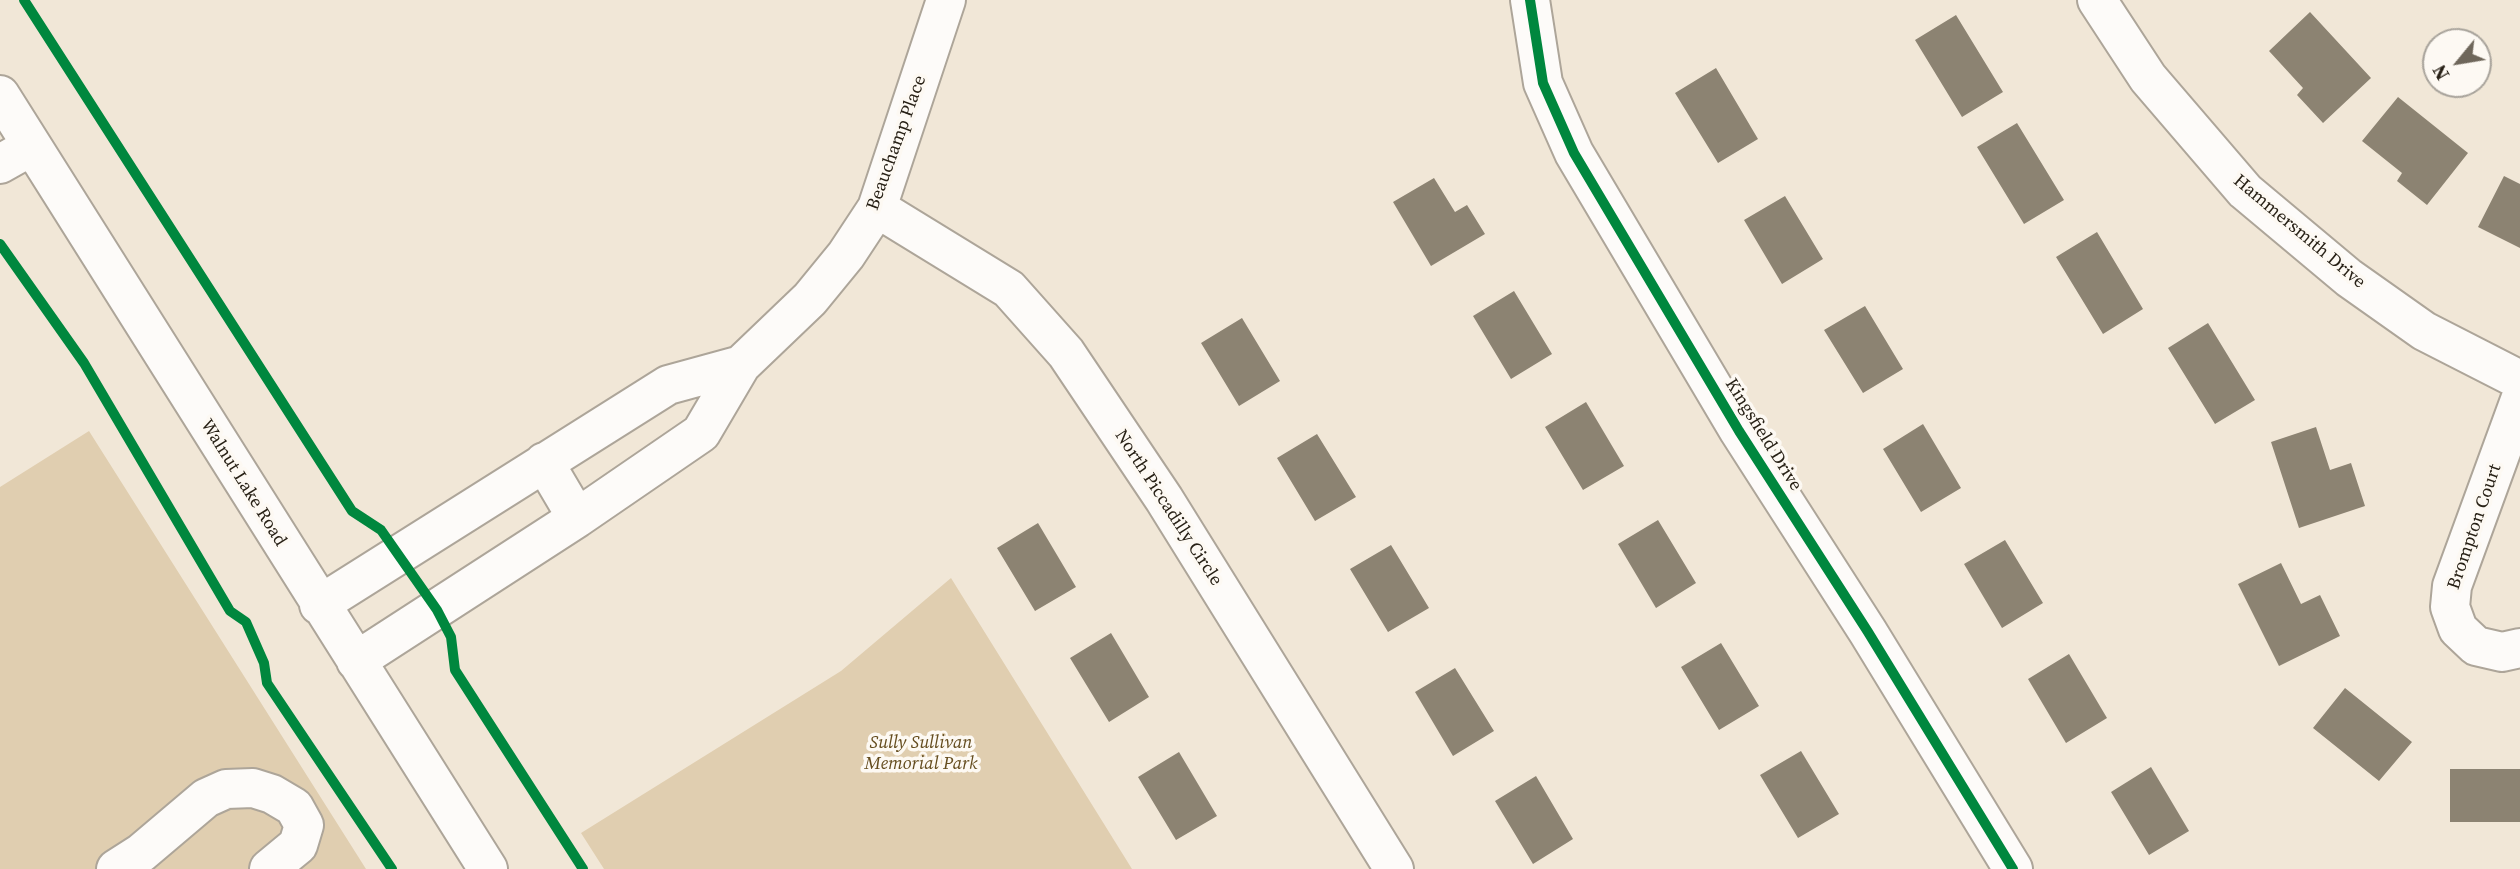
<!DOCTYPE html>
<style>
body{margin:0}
#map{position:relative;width:2520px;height:869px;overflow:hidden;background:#f1e7d7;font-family:"Source Serif 4",serif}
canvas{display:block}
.north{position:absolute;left:2422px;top:28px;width:70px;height:70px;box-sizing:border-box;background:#fdf9f3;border:2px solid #a8a39b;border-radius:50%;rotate:240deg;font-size:19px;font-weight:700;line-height:28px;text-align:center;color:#282116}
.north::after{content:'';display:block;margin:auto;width:24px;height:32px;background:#6e665a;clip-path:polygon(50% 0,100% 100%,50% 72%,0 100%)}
</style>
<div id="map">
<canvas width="2520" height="869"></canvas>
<div class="north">N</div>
</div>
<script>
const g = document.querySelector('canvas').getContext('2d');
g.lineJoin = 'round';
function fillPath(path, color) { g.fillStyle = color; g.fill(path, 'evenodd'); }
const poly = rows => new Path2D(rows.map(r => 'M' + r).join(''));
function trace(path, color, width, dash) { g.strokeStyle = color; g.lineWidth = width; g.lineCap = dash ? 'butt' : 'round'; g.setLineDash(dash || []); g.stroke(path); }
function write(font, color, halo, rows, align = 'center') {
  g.font = font + ' "Source Serif 4",serif'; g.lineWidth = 7; g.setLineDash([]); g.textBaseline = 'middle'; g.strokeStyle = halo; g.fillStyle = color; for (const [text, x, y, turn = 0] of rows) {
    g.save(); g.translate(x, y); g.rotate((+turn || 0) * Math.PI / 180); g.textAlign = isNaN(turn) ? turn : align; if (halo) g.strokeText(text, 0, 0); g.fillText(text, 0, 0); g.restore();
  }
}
fillPath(poly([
 [89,431,366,869,0,869,0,487],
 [951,578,1132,869,604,869,581,833,841,671]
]), '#e0ceb0');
fillPath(poly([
 [2310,12,2371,78,2323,123,2297,95,2303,88,2269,51],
 [1956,15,2003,92,1962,117,1915,40],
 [1716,68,1758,139,1718,163,1675,93],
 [2398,97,2468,153,2427,205,2397,181,2402,173,2362,141],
 [2017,123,2064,200,2024,224,1977,147],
 [2504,176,2520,184,2520,248,2478,227],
 [1434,178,1455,212,1467,205,1485,234,1431,266,1393,202],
 [1785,196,1823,259,1782,284,1744,220],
 [2097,232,2143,309,2103,334,2056,257],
 [1514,291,1552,354,1511,379,1473,316],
 [1865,306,1903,369,1863,393,1824,330],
 [1242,318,1280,381,1239,406,1201,343],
 [2208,323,2255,400,2215,424,2168,348],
 [1586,402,1624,466,1583,490,1545,427],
 [1923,424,1961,488,1921,512,1883,449],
 [2316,427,2330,470,2351,463,2365,506,2299,528,2271,442],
 [1317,434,1356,497,1315,521,1277,458],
 [1658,520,1696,583,1656,608,1618,544],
 [1038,523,1076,587,1035,611,997,548],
 [2005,540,2043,603,2002,628,1964,564],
 [1391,545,1429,608,1388,632,1350,569],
 [2281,563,2301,604,2320,595,2340,636,2279,666,2238,584],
 [1111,633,1149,697,1109,722,1070,658],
 [1721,643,1759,706,1719,730,1681,667],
 [2069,654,2107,718,2066,743,2028,679],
 [1455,668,1494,731,1453,756,1415,692],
 [2345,688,2412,742,2379,781,2313,728],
 [1801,751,1839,814,1798,838,1760,775],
 [1179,752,1217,816,1176,840,1138,777],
 [2151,767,2189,831,2149,855,2111,792],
 [2450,769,2520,769,2520,822,2450,822],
 [1536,776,1573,839,1533,864,1495,801]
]), '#8c8372');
const minor = poly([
 [1530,0,1543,83,1574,153,1739,431,1868,632,2013,869],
 [2097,0,2148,78,2245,191,2349,278,2424,331,2520,380],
 [0,95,488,869],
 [0,164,32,146],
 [877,208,1009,289,1066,353,1164,499,1394,869],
 [2520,400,2452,586,2450,607,2458,629,2476,646,2502,652,2520,648],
 [544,462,577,518],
 [319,605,668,385,741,365],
 [356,661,577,518,701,433,741,365,810,299,846,255,877,208,946,0],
 [116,869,141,853,206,798,226,789,253,788,272,794,294,807,304,825,298,845,269,869]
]);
trace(minor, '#ada599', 42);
trace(minor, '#fdfbf9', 38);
trace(poly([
 [24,0,352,511,381,530,437,610,451,637,455,670,583,869],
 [1530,0,1543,83,1574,153,1739,431,1868,632,2013,869],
 [0,244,84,363,230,611,246,622,264,663,267,683,392,869]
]), '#00873e', 10);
write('18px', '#282116', '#fdf9f3', [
 ["Beauchamp Place",897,143,-70],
 ["Hammersmith Drive",2299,232,40],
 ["Kingsfield Drive",1763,435,58],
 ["Walnut Lake Road",243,483,58],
 ["North Piccadilly Circle",1168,508,57],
 ["Brompton Court",2475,527,-71]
]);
write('italic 18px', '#644c1e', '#fdf9f3', [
 ["Sully Sullivan",921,743],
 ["Memorial Park",921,764]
]);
</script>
